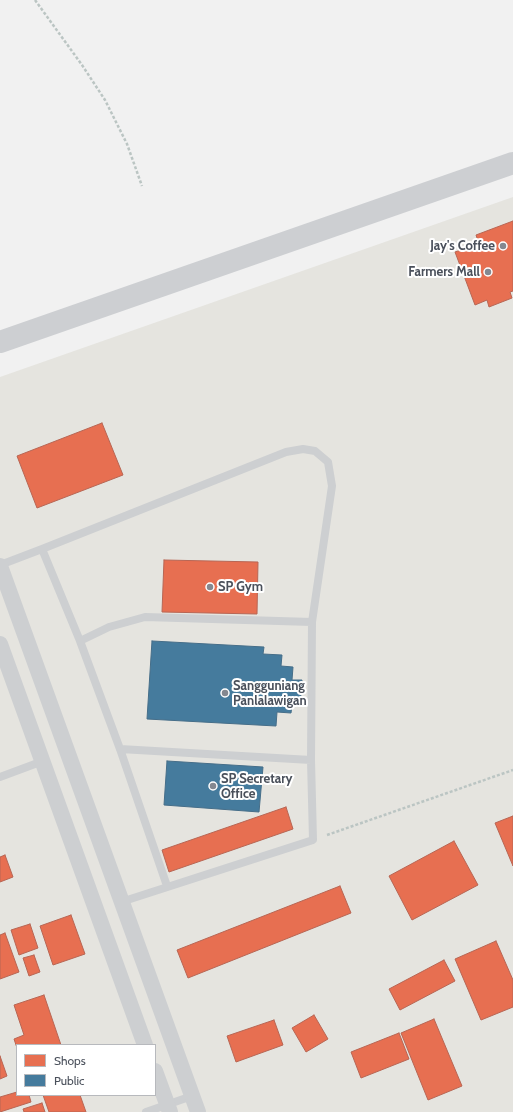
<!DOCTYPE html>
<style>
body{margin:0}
#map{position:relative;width:513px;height:1112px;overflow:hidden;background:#f1f1f1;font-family:Cabin,sans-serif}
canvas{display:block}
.legend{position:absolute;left:16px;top:1044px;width:140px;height:52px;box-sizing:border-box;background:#fff;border:1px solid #b7b9bd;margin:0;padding:5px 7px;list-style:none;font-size:12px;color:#4a505b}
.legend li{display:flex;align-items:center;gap:8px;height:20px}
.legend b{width:20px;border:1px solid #b7b9bd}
</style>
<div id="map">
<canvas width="513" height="1112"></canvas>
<ul class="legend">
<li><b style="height:11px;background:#e76f51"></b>Shops</li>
<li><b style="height:11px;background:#457b9d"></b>Public</li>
</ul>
</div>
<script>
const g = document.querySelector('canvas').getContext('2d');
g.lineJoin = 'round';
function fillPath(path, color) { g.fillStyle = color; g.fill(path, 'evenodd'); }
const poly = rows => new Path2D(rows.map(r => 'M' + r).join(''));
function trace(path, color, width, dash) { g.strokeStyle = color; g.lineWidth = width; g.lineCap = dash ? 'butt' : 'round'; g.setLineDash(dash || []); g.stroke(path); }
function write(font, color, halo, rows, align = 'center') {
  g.font = font + ' Cabin,sans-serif'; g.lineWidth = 4; g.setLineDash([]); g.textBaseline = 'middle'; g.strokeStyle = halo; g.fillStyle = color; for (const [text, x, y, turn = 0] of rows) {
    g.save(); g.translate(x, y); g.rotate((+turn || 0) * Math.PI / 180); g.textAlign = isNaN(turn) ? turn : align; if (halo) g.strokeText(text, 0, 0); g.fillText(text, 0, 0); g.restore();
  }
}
fillPath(poly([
 [513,197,513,1112,0,1112,0,377],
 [17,1045,155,1045,155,1095,17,1095]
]), '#e5e4df');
const shops = poly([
 [513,221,513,291,510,292,512,298,489,307,487,300,475,305,455,252,479,244,476,235,513,221],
 [102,423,123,475,37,508,17,456,102,423],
 [164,560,258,562,257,614,162,612,164,560],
 [286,807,293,829,169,872,162,850,286,807],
 [513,816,513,866,495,823,513,816],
 [454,841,478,885,412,920,389,876,454,841],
 [5,855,13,877,0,882,0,857,5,855],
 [340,886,351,913,188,978,177,950,340,886],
 [71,915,85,954,53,965,40,926,71,915],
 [30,924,38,948,19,955,11,930,30,924],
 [5,933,19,972,0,979,0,935,5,933],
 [496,941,513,980,513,1007,481,1020,455,959,496,941],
 [34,955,40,972,29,976,23,958,34,955],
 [444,960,455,981,400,1010,389,989,444,960],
 [44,995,61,1045,17,1045,17,1048,14,1039,24,1035,14,1005,44,995],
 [314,1015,328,1039,306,1052,292,1028,314,1015],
 [434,1019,462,1086,428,1100,401,1033,434,1019],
 [274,1020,283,1045,236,1062,227,1036,274,1020],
 [399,1033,409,1059,361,1078,351,1052,399,1033],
 [0,1056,7,1076,0,1079,0,1056],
 [17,1092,17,1095,29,1095,31,1102,0,1112,0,1097,17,1092],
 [43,1095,80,1095,86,1112,49,1112,43,1095],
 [42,1103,45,1112,24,1112,23,1109,42,1103]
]);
fillPath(shops, '#e76f51');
trace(shops, '#b86654', 1);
const public = poly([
 [152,641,264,647,263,654,282,655,281,666,293,667,292,680,302,680,300,706,292,705,291,713,277,712,276,726,147,719,152,641],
 [167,761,263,767,259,812,164,805,167,761]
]);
fillPath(public, '#457b9d');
trace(public, '#466e89', 1);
trace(poly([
 [35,0,82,65,105,100,127,144,142,186],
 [327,835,513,770]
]), '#bbc5c3', 2.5, [3, 2]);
trace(poly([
 [42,549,80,641,120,749,167,886],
 [0,565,42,549,286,452,303,449,315,451,328,462,332,486,312,622,311,760,313,840,121,902],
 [80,641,109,627,145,617,312,622],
 [120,749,311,760],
 [0,777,43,761],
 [146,1112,192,1096]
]), '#cdcfd1', 8);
trace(poly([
 [0,566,198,1112],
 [0,644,145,1045],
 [155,1071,170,1112]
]), '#cdcfd1', 16);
trace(poly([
 [0,342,513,163]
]), '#cdcfd2', 22);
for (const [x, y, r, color] of [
 [503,246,4,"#848890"],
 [488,272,4,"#848890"],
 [210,587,4,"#848890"],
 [225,693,4,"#848890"],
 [213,786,4,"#848890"]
]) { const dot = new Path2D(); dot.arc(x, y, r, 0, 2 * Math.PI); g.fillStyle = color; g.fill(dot); trace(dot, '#fff', 1.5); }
write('bold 13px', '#4a505b', '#fff', [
 ["Jay's Coffee",495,246,"right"],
 ["Farmers Mall",480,272,"right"],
 ["SP Gym",218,587],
 ["Sangguniang",233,686],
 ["Panlalawigan",233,701],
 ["SP Secretary",221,779],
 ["Office",221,794]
], 'left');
</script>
